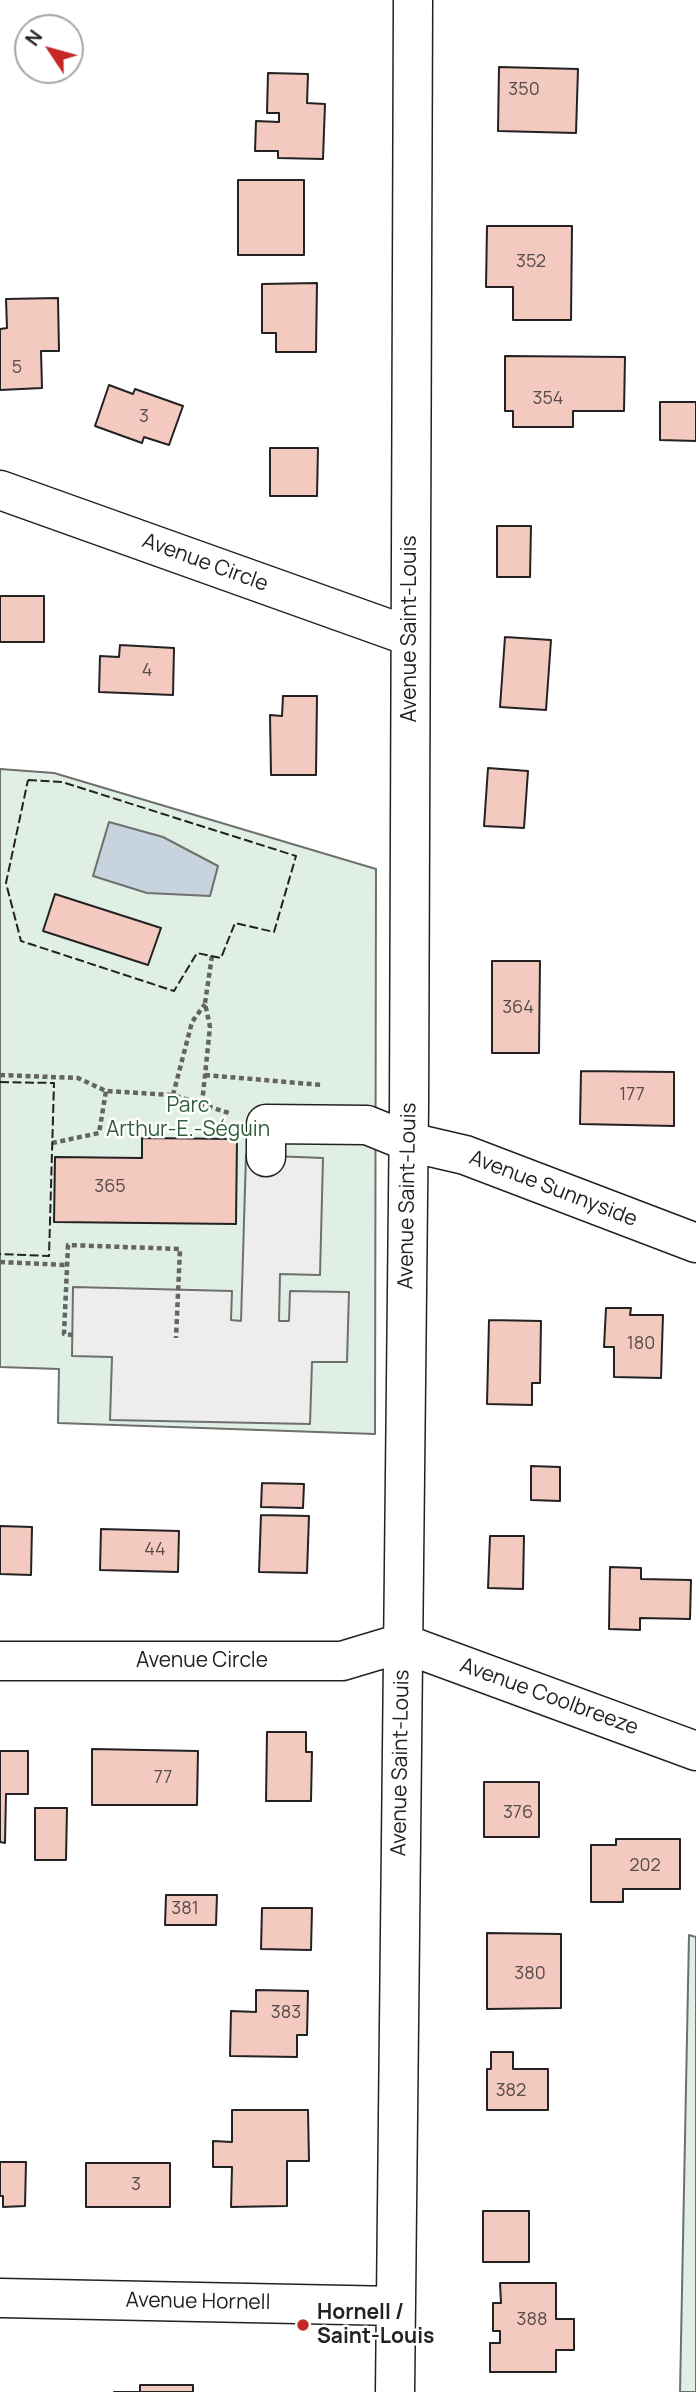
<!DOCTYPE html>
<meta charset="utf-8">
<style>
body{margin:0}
#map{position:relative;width:696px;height:2392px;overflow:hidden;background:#fff;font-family:Manrope,sans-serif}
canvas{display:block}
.north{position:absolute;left:14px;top:14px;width:70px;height:70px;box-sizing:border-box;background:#fff;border:2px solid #a7a7a7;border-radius:50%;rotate:306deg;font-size:19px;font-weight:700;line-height:28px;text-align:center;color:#222}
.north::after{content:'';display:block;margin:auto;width:24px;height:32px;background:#c62828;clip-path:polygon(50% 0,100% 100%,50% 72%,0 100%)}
</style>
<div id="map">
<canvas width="696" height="2392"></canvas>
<div class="north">N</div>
</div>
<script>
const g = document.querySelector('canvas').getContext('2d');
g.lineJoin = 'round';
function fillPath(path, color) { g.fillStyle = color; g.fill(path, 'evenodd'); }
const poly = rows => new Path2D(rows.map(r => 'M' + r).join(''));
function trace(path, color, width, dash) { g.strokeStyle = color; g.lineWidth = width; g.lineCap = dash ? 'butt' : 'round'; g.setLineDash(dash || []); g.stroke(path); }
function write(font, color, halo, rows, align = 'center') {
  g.font = font + ' Manrope,sans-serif'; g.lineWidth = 5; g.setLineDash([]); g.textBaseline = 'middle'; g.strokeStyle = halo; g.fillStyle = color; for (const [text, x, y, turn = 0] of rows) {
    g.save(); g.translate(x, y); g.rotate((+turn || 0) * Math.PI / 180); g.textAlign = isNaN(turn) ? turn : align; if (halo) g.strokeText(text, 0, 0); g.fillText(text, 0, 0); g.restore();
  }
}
const green = poly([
 [0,769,54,773,376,869,375,1434,58,1423,59,1369,0,1367,0,769],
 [689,1935,696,1937,696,2392,680,2392,689,1935]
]);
fillPath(green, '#e0efe3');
trace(green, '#6f6f6f', 2);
const parking = poly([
 [246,1155,323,1158,320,1275,280,1274,279,1321,289,1321,290,1291,349,1292,347,1362,312,1362,310,1424,110,1420,112,1357,72,1356,73,1287,232,1291,231,1320,241,1321,246,1155]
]);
fillPath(parking, '#ededed');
trace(parking, '#6f6f6f', 2);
const water = poly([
 [109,822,163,837,218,866,210,896,147,893,93,876,109,822]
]);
fillPath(water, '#c7d3dd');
trace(water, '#6f6f6f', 2);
const building = poly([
 [499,67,578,69,576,133,498,131,499,67],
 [268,73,308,74,307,103,325,104,323,159,278,158,278,151,255,151,256,121,279,122,279,113,267,113,268,73],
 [238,180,304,180,304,255,238,255,238,180],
 [487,226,572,226,571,320,513,320,513,287,486,287,487,226],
 [317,283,316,352,276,352,276,333,262,333,262,284,317,283],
 [58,298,59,351,41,351,42,388,0,390,0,329,7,328,6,299,58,298],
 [505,356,625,357,624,411,573,411,573,427,513,427,513,411,505,411,505,356],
 [109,385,133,394,135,389,183,406,169,445,144,437,142,443,95,426,109,385],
 [660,402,696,402,696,441,660,440,660,402],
 [270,448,318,448,317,496,270,496,270,448],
 [497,526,531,526,530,577,497,577,497,526],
 [0,596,44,596,44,642,0,642,0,596],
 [505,637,551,640,546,710,500,707,505,637],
 [120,645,174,648,173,695,99,692,100,656,119,657,120,645],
 [283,696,317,696,316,775,271,775,270,715,282,716,283,696],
 [488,768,528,771,524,828,484,826,488,768],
 [55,894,161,928,148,965,43,931,55,894],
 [492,961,540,961,539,1053,492,1053,492,961],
 [581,1071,674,1072,674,1126,580,1124,581,1071],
 [142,1138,237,1139,236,1224,54,1222,55,1157,142,1158,142,1138],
 [606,1308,631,1308,630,1315,663,1315,661,1378,614,1377,614,1347,604,1347,606,1308],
 [489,1320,541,1321,540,1383,532,1383,532,1405,487,1404,489,1320],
 [531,1466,560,1467,560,1501,531,1500,531,1466],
 [262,1483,304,1484,303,1508,261,1507,262,1483],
 [261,1515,309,1516,307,1573,259,1572,261,1515],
 [0,1526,32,1527,31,1575,0,1574,0,1526],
 [101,1529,179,1531,178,1572,100,1570,101,1529],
 [490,1536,524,1536,523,1589,488,1588,490,1536],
 [610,1567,641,1568,641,1579,691,1580,690,1619,640,1618,640,1630,609,1629,610,1567],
 [267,1732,306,1732,306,1752,312,1752,311,1801,266,1801,267,1732],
 [92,1749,198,1751,197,1805,92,1805,92,1749],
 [0,1751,28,1751,28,1794,6,1794,5,1843,0,1842,0,1751],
 [484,1782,539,1782,539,1837,484,1837,484,1782],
 [35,1808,67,1808,66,1860,35,1860,35,1808],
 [616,1839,680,1839,680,1889,623,1889,623,1902,591,1902,591,1845,616,1845,616,1839],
 [166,1895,217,1895,216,1925,165,1925,166,1895],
 [262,1908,312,1908,311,1950,261,1949,262,1908],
 [487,1933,561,1934,561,2008,487,2009,487,1933],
 [256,1990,308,1991,307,2035,297,2035,297,2057,230,2056,231,2011,256,2012,256,1990],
 [491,2052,513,2052,513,2069,548,2069,548,2110,487,2110,487,2069,491,2069,491,2052],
 [232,2110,308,2110,309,2161,287,2161,287,2206,231,2207,232,2167,213,2167,213,2141,232,2142,232,2110],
 [0,2162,26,2162,25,2206,3,2207,3,2196,0,2196,0,2162],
 [86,2163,170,2163,170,2207,86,2207,86,2163],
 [483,2211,529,2211,529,2262,483,2262,483,2211],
 [500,2283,556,2283,556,2319,574,2319,574,2350,556,2350,556,2372,490,2372,490,2343,500,2343,500,2331,493,2331,493,2303,501,2303,500,2283],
 [140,2385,193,2385,193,2392,114,2392,140,2392,140,2385]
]);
fillPath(building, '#f3c9c0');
trace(building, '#222', 2);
const minor = poly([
 [0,490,409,636],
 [266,1157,266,1124,367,1125,409,1142,465,1155,696,1243],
 [0,1661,342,1661,402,1643,696,1751],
 [0,2298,396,2306],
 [395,2392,409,1107,413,0]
]);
trace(minor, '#222', 41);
trace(poly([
 [0,1075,78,1078,106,1091,173,1095,232,1114],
 [205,1075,322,1085],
 [173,1095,192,1022,205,1004],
 [202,1104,210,1027,205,1003,212,956],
 [52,1143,99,1133,106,1091],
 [0,1262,67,1265],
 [73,1335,64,1334,68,1245,180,1249,176,1338]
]), '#646464', 4.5, [5, 3.5]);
trace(minor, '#fff', 38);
trace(poly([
 [28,780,62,782,296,856,274,932,235,923,221,958,197,953,174,991,21,941,6,883,28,780],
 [0,1082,54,1083,49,1256,0,1254]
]), '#222', 2, [9, 3.5]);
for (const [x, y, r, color] of [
 [303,2325,7,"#c62828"]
]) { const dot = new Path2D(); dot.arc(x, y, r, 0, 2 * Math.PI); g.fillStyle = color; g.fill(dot); trace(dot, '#fff', 2.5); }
write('18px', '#564c4a', null, [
 ["350",524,90],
 ["352",531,262],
 ["5",17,368],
 ["354",548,399],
 ["3",144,417],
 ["4",147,671],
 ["364",518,1008],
 ["177",632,1095],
 ["365",110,1187],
 ["180",641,1344],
 ["44",155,1550],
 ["77",163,1778],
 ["376",518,1813],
 ["202",645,1866],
 ["381",185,1909],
 ["380",530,1974],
 ["383",286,2013],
 ["382",511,2091],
 ["3",136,2185],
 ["388",532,2320]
]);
write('21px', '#222', '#fff', [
 ["Avenue Circle",205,563,20],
 ["Avenue Saint-Louis",410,629,-90],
 ["Avenue Sunnyside",553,1189,21],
 ["Avenue Saint-Louis",408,1196,-89],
 ["Avenue Circle",202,1661],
 ["Avenue Coolbreeze",549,1697,20],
 ["Avenue Saint-Louis",401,1763,-89],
 ["Avenue Hornell",198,2302,1]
]);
write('21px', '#2f5e38', '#fff', [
 ["Parc",188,1106],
 ["Arthur-E.-Séguin",188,1130]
]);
write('bold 21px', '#222', '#fff', [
 ["Hornell /",317,2313],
 ["Saint-Louis",317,2337]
], 'left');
</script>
